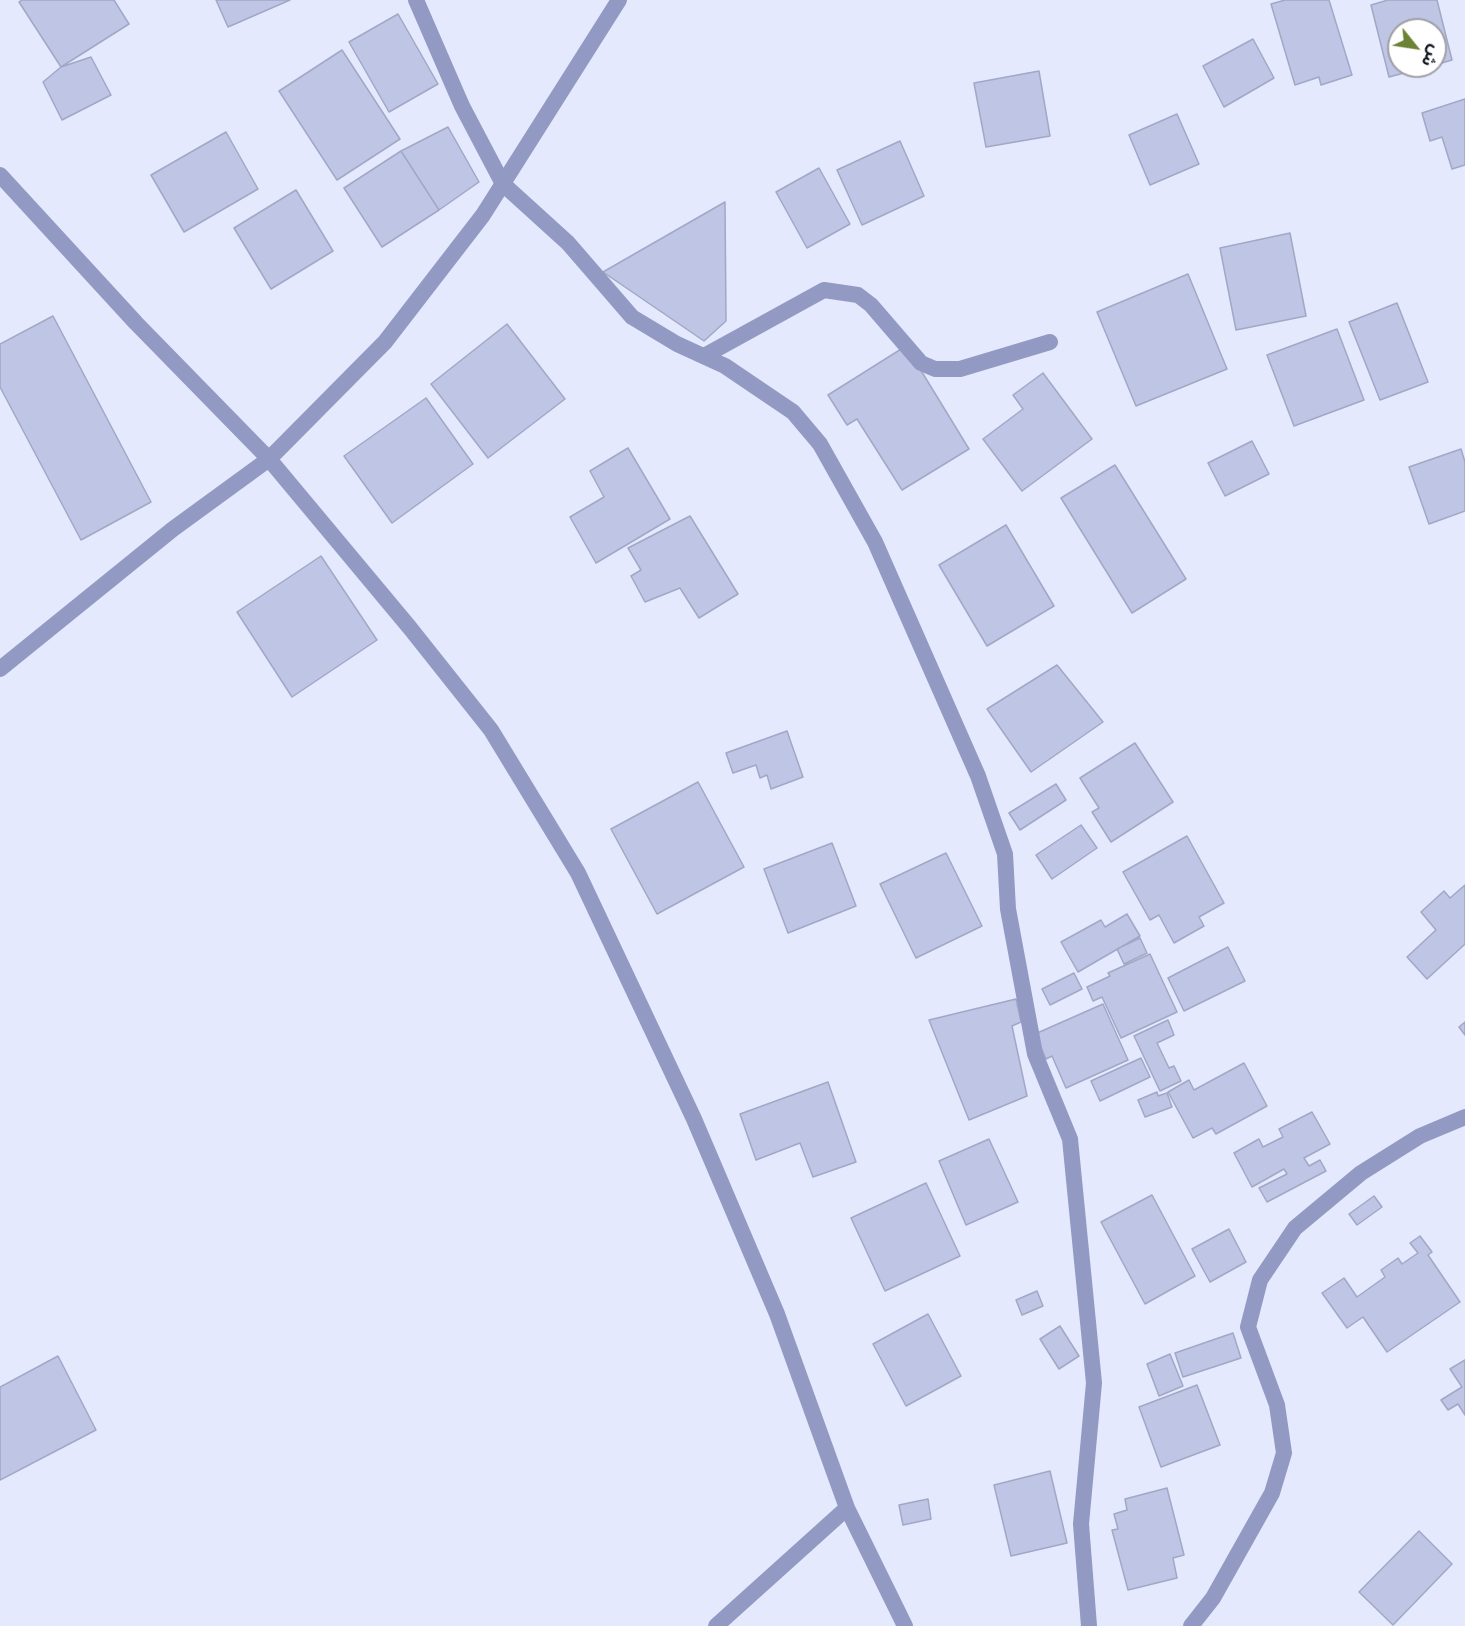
<!DOCTYPE html>
<meta charset="utf-8">
<style>
body{margin:0}
#map{position:relative;width:1465px;height:1626px;overflow:hidden;background:#e5e9fd;font-family:"Work Sans","Noto Sans Arabic",sans-serif}
canvas{display:block}
.north{position:absolute;left:1387px;top:18px;width:60px;height:60px;box-sizing:border-box;background:#fff;border:2px solid #9fa0a4;border-radius:50%;rotate:120deg;font-size:16px;font-weight:700;line-height:24px;text-align:center;color:#10121c}
.north::after{content:'';display:block;margin:auto;width:21px;height:27px;background:#6c8234;clip-path:polygon(50% 0,100% 100%,50% 72%,0 100%)}
</style>
<div id="map">
<canvas width="1465" height="1626"></canvas>
<div class="north">ش</div>
</div>
<script>
const g = document.querySelector('canvas').getContext('2d');
g.lineJoin = 'round';
function fillPath(path, color) { g.fillStyle = color; g.fill(path, 'evenodd'); }
const poly = rows => new Path2D(rows.map(r => 'M' + r).join(''));
function trace(path, color, width, dash) { g.strokeStyle = color; g.lineWidth = width; g.lineCap = dash ? 'butt' : 'round'; g.setLineDash(dash || []); g.stroke(path); }
const building = poly([
 [22,0,114,0,129,24,61,67,19,2,22,0],
 [216,0,290,0,228,27,216,0],
 [1285,0,1329,0,1352,75,1321,85,1319,77,1295,85,1271,4,1285,0],
 [1388,0,1437,0,1452,60,1435,65,1435,30,1399,30,1399,66,1431,66,1389,77,1371,5,1388,0],
 [398,14,438,84,389,112,349,42,398,14],
 [1253,39,1274,78,1224,107,1203,66,1253,39],
 [342,50,400,139,337,180,279,91,342,50],
 [91,57,111,95,62,120,43,82,61,67,91,57],
 [1039,71,1050,136,986,147,974,83,1039,71],
 [1465,99,1465,165,1452,169,1442,137,1430,141,1422,113,1465,99],
 [1177,114,1199,164,1150,185,1129,135,1177,114],
 [448,127,479,182,439,210,401,151,448,127],
 [226,132,258,189,184,232,151,175,226,132],
 [900,141,924,196,862,225,837,170,900,141],
 [401,151,439,210,382,247,344,188,401,151],
 [819,168,850,224,807,248,776,192,819,168],
 [296,190,333,251,271,289,234,228,296,190],
 [725,202,726,321,704,341,603,272,725,202],
 [1290,233,1306,316,1236,330,1220,248,1290,233],
 [1188,274,1227,369,1136,406,1097,312,1188,274],
 [1397,303,1428,382,1380,400,1349,322,1397,303],
 [53,316,151,502,81,540,0,387,0,344,53,316],
 [507,324,565,399,488,458,431,384,507,324],
 [1337,329,1364,400,1294,426,1267,355,1337,329],
 [906,346,969,449,902,490,857,419,847,425,828,395,906,346],
 [1043,373,1092,439,1022,491,983,439,1023,409,1013,395,1043,373],
 [426,398,473,464,392,523,344,456,426,398],
 [1252,441,1269,474,1225,496,1208,463,1252,441],
 [628,448,670,519,596,563,570,517,604,497,590,471,628,448],
 [1461,449,1465,462,1465,511,1429,524,1409,467,1461,449],
 [1115,465,1186,579,1132,613,1061,498,1115,465],
 [690,516,738,594,699,618,680,588,645,602,631,576,641,570,628,548,690,516],
 [1006,525,1054,606,987,646,939,565,1006,525],
 [321,556,377,640,292,697,237,612,321,556],
 [1057,665,1103,722,1031,772,987,709,1057,665],
 [787,731,803,777,771,789,767,775,760,778,756,765,733,773,726,753,787,731],
 [1135,743,1173,802,1111,842,1092,812,1099,808,1080,778,1135,743],
 [698,782,744,867,657,914,611,829,698,782],
 [1056,784,1066,800,1020,830,1009,813,1056,784],
 [1081,825,1097,848,1052,879,1036,855,1081,825],
 [1187,836,1224,903,1199,917,1204,926,1174,943,1159,915,1150,920,1123,872,1187,836],
 [832,843,856,906,788,933,764,869,832,843],
 [946,853,982,926,916,958,880,884,946,853],
 [1465,885,1465,944,1427,979,1407,957,1436,930,1421,912,1444,891,1450,898,1465,885],
 [1127,914,1140,936,1078,972,1061,942,1101,920,1105,927,1127,914],
 [1140,938,1147,953,1124,964,1117,949,1140,938],
 [1228,947,1245,981,1184,1011,1168,978,1228,947],
 [1150,954,1177,1012,1121,1038,1102,997,1093,1001,1087,987,1110,976,1108,973,1150,954],
 [1074,973,1082,989,1050,1005,1042,989,1074,973],
 [1016,999,1021,1022,1012,1026,1027,1096,969,1120,929,1020,1016,999],
 [1103,1004,1128,1060,1066,1088,1052,1056,1046,1059,1035,1034,1103,1004],
 [1168,1020,1174,1035,1157,1043,1169,1068,1174,1066,1181,1081,1160,1091,1134,1036,1168,1020],
 [1465,1022,1465,1035,1459,1027,1465,1022],
 [1141,1058,1150,1077,1100,1101,1091,1081,1141,1058],
 [1244,1063,1267,1106,1216,1134,1212,1128,1193,1138,1168,1092,1189,1080,1194,1090,1244,1063],
 [828,1082,856,1162,813,1177,800,1143,756,1160,740,1114,828,1082],
 [1157,1092,1158,1096,1167,1093,1172,1107,1145,1117,1138,1100,1157,1092],
 [1312,1112,1330,1144,1304,1158,1309,1166,1320,1160,1326,1171,1267,1202,1259,1188,1287,1174,1284,1169,1252,1187,1234,1153,1259,1139,1263,1147,1283,1137,1279,1129,1312,1112],
 [989,1139,1018,1202,966,1225,939,1161,989,1139],
 [926,1183,960,1256,885,1291,851,1218,926,1183],
 [1152,1195,1195,1276,1145,1304,1101,1222,1152,1195],
 [1374,1196,1382,1207,1357,1225,1349,1214,1374,1196],
 [1229,1229,1246,1262,1210,1282,1192,1249,1229,1229],
 [1420,1236,1432,1252,1428,1255,1460,1302,1387,1352,1363,1317,1347,1328,1322,1293,1344,1278,1357,1297,1385,1277,1381,1270,1398,1258,1402,1264,1418,1253,1410,1243,1420,1236],
 [1037,1291,1043,1306,1022,1315,1016,1300,1037,1291],
 [928,1314,961,1376,906,1406,873,1344,928,1314],
 [1060,1326,1079,1356,1059,1369,1040,1339,1060,1326],
 [1233,1333,1241,1358,1183,1377,1175,1353,1233,1333],
 [1170,1354,1183,1386,1159,1396,1147,1364,1170,1354],
 [58,1356,96,1430,0,1480,0,1387,58,1356],
 [1465,1360,1465,1415,1458,1404,1448,1410,1441,1400,1462,1387,1450,1369,1465,1360],
 [1197,1385,1220,1445,1161,1467,1139,1407,1197,1385],
 [1050,1471,1067,1543,1011,1556,994,1485,1050,1471],
 [1167,1488,1184,1555,1173,1558,1177,1578,1128,1590,1112,1530,1118,1529,1114,1514,1127,1510,1125,1499,1167,1488],
 [928,1499,931,1519,903,1525,899,1505,928,1499],
 [1419,1531,1452,1564,1393,1625,1359,1592,1419,1531]
]);
fillPath(building, '#bfc5e5');
trace(building, '#a1a8c6', 1.5);
trace(poly([
 [416,0,462,106,503,184,568,243,632,317,677,344,725,366,793,412,820,444,875,542,978,776,1005,854,1008,909,1035,1054,1070,1139,1094,1383,1081,1524,1089,1626],
 [0,175,136,323,269,459,410,628,491,730,578,873,694,1119,777,1314,847,1508,905,1626],
 [704,356,824,290,858,295,871,305,921,363,935,369,960,369,1050,342],
 [716,1626,847,1508],
 [1191,1626,1213,1598,1272,1493,1284,1453,1277,1405,1248,1327,1260,1280,1295,1228,1361,1173,1420,1136,1465,1117]
]), '#929ac3', 16);
trace(poly([
 [0,669,173,529,269,459,385,342,483,215,619,0]
]), '#929ac3', 16);
</script>
